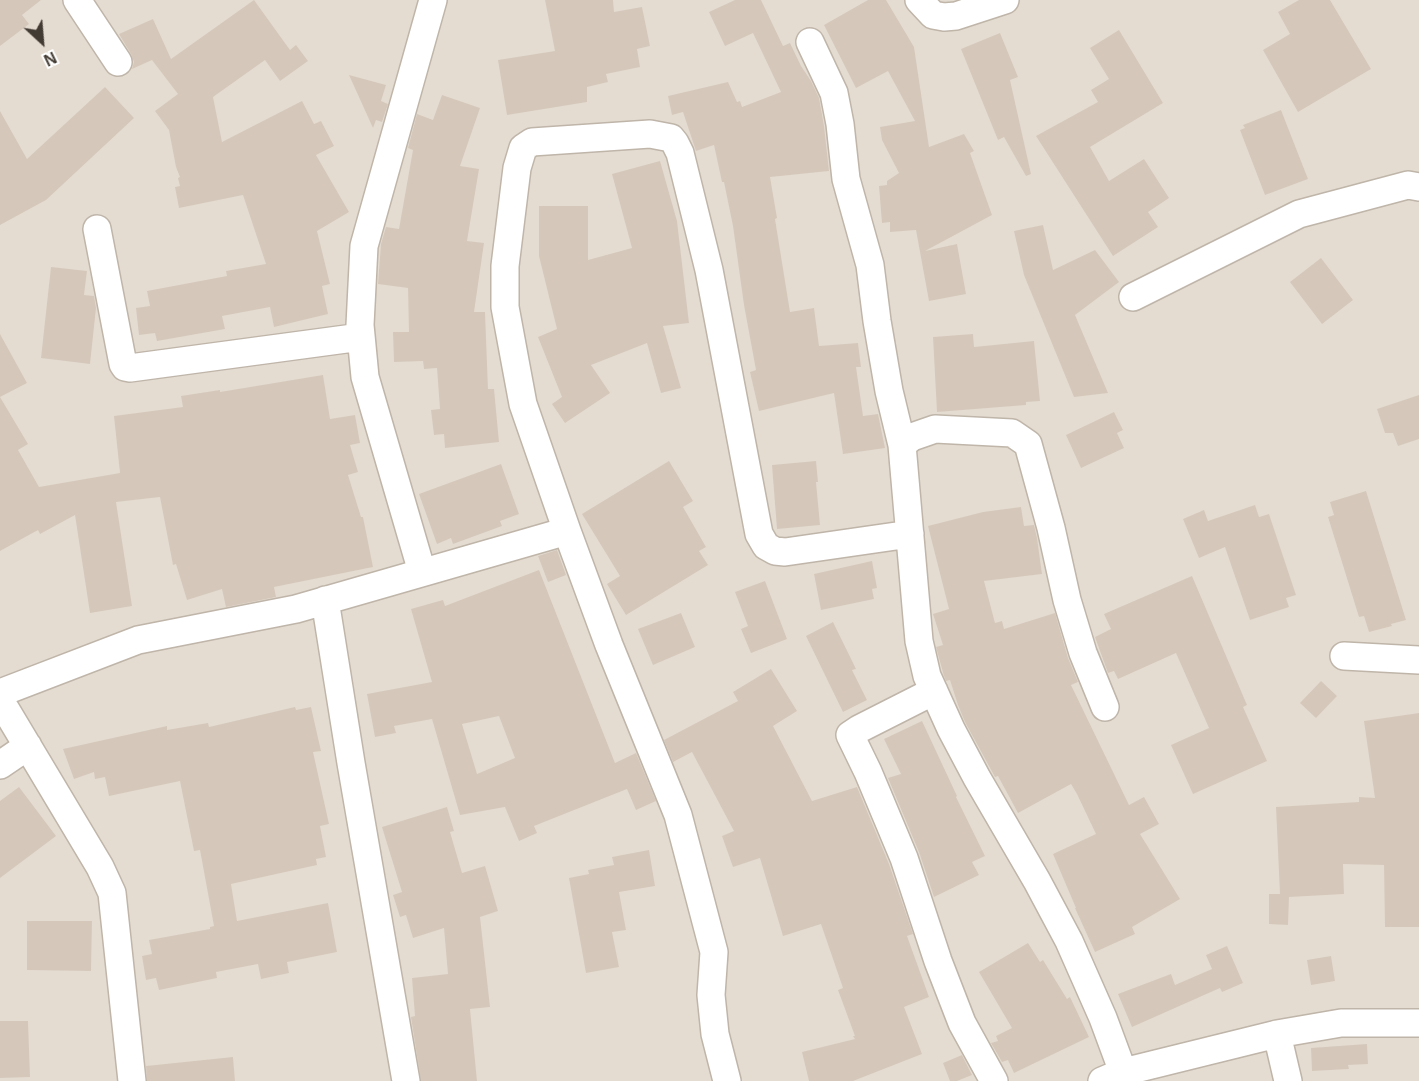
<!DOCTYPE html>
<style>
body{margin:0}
#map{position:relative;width:1419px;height:1081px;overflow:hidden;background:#f1ebe3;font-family:Helvetica,sans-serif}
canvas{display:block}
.north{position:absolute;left:12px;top:12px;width:60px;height:60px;-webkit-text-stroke:4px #fff;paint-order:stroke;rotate:154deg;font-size:16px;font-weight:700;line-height:24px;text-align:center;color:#423b33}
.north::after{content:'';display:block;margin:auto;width:21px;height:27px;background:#423b33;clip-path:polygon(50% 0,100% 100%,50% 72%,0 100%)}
</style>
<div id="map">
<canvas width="1419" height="1081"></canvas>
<div class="north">N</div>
</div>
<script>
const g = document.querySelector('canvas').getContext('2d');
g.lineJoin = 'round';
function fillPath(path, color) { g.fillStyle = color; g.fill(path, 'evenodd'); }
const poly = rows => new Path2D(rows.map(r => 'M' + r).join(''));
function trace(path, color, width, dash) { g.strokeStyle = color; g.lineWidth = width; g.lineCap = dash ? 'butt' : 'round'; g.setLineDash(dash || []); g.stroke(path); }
fillPath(poly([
 [0,0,1419,0,1419,1081,0,1081]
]), '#e5dcd1');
fillPath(poly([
 [0,0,41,0,22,15,29,24,0,46],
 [254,0,290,50,296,45,308,61,280,81,265,60,213,97,222,142,302,101,314,124,321,121,334,146,316,155,349,212,317,231,330,284,322,286,328,314,274,327,270,307,222,316,225,329,157,341,155,333,139,335,136,308,150,306,147,291,227,276,226,271,266,264,243,195,179,208,175,187,180,186,178,178,180,177,176,167,169,130,155,111,178,94,152,60,132,69,134,62,131,54,119,34,153,19,171,59],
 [545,0,613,0,614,12,642,7,650,46,637,49,640,67,606,74,608,82,587,87,587,102,507,115,498,60,555,51],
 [735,0,761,0,783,46,790,43,801,66,811,81,819,98,824,126,829,171,770,177,777,218,775,219,790,312,814,308,819,346,858,343,861,367,856,367,863,416,878,414,885,448,843,454,834,393,759,411,750,372,756,370,744,305,733,226,724,182,722,182,714,145,696,151,683,112,672,115,668,96,728,82,737,102,740,101,742,107,781,92,753,33,725,46,709,12],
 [868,0,886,0,914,47,929,147,964,134,974,151,970,153,992,215,925,251,957,244,966,294,929,301,916,230,890,232,890,222,882,223,879,186,887,185,887,181,899,173,882,140,880,127,915,121,888,71,856,88,824,25],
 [1299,0,1330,0,1371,69,1298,112,1263,50,1290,34,1278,12],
 [1119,30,1163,103,1090,147,1109,181,1144,159,1169,198,1148,212,1158,227,1113,256,1036,136,1098,102,1091,90,1109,79,1090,48],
 [1000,33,1018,77,1010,80,1031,174,1026,176,1004,137,998,140,961,49],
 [349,75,386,85,381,101,388,104,382,122,376,120,373,128],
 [105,87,134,118,46,200,0,225,0,111,27,159],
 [442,95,480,108,460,166,479,169,467,241,484,243,474,312,485,312,488,389,494,389,499,442,445,448,444,434,434,435,431,410,440,409,437,368,424,369,423,361,394,362,393,332,409,332,408,288,378,284,381,244,386,227,399,229,413,150,408,148,417,114,433,120],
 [1281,110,1308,179,1265,195,1240,130,1245,128,1243,125],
 [660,161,677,221,689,323,663,326,681,388,661,393,647,343,591,365,610,393,565,423,552,404,562,397,538,337,557,329,539,256,539,206,588,206,588,260,632,248,612,174],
 [1043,225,1053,270,1095,250,1119,282,1075,315,1108,393,1074,397,1024,275,1014,231],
 [1321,258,1353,300,1322,324,1290,282],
 [51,267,87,271,84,295,94,296,96,308,90,364,41,358],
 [0,334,27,383,0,397,28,444,18,450,39,487,120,473,114,416,183,407,181,396,220,390,220,392,323,375,330,419,355,415,360,443,350,445,358,472,348,475,361,517,363,517,373,567,274,587,276,597,226,607,222,589,187,600,176,564,173,565,160,497,116,502,132,606,90,613,75,515,40,534,38,530,0,551],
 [973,334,974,347,1034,341,1040,401,1026,402,1026,405,937,412,933,337],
 [1419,395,1419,439,1398,446,1393,433,1385,433,1377,409],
 [1114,412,1123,430,1117,433,1124,448,1081,468,1066,435],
 [669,461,693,501,683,507,706,547,699,551,708,565,626,615,607,584,620,576,582,514],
 [816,461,818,482,816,482,820,525,777,529,772,465],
 [501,464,519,514,500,521,502,526,453,544,451,538,437,544,419,494],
 [1366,491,1406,620,1391,624,1392,626,1369,632,1364,616,1359,617,1328,517,1334,515,1330,502],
 [1255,505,1259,517,1269,514,1296,595,1286,598,1289,607,1250,620,1225,547,1199,558,1183,519,1204,510,1208,521],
 [1021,507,1024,526,1034,525,1037,538,1042,574,984,581,995,623,1002,621,1004,629,1055,613,1068,658,1078,682,1071,685,1129,805,1144,797,1159,824,1140,834,1180,899,1132,927,1135,934,1095,952,1075,908,1076,908,1053,854,1096,834,1077,794,1071,784,1018,813,998,776,995,777,965,722,958,705,950,680,946,681,944,676,936,647,943,645,933,614,949,609,928,526,983,512],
 [557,550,566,575,548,582,538,556],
 [872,561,877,588,872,589,874,599,821,610,814,574],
 [539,570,615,763,636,753,656,801,636,810,627,789,534,826,537,833,519,841,505,807,460,815,432,719,394,726,396,733,375,737,367,694,432,682,411,609,443,600,445,606],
 [499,716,515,758,477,774,462,724],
 [1192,576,1247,705,1243,707,1267,761,1193,794,1171,745,1209,728,1176,653,1118,679,1114,671,1108,673,1095,637,1111,629,1104,614],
 [765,581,787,639,751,653,741,629,748,626,735,592],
 [681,613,695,647,653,665,638,629],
 [833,622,856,669,852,670,867,700,843,712,806,636],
 [771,669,797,711,773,726,812,801,857,787,889,864,913,934,907,936,929,997,904,1007,922,1054,853,1081,809,1081,802,1052,855,1039,853,1036,855,1036,838,990,843,988,821,924,783,936,760,858,733,867,722,836,734,831,692,752,673,762,664,740,738,701,733,692],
 [1321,681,1337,696,1316,718,1300,703],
 [295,707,296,710,311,707,321,751,313,752,329,824,320,826,326,857,316,859,317,865,231,884,237,921,328,903,337,952,287,962,289,973,261,979,258,964,216,972,217,978,159,990,156,978,146,980,142,956,152,954,149,940,210,929,210,927,214,926,200,850,194,851,180,781,109,796,105,777,95,779,94,772,74,779,63,749,167,726,167,730,208,723,209,727],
 [1419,713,1419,927,1385,927,1384,865,1343,864,1344,894,1289,897,1288,925,1269,924,1269,894,1280,894,1276,807,1359,802,1359,797,1375,798,1364,721],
 [922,721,957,796,956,797,985,856,972,862,979,875,934,897,919,852,888,778,901,774,884,739],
 [19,787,56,836,0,878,0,801],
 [447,807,454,831,450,832,462,873,485,866,498,911,480,917,490,1007,470,1009,477,1081,421,1081,411,1017,415,1016,412,978,448,974,444,928,413,938,406,915,400,917,393,895,402,892,382,827],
 [649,850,655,886,619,892,626,930,612,932,619,967,586,973,569,878,589,874,588,870,614,865,612,857],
 [27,921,92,921,91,971,27,970],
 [1028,943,1040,962,1043,960,1067,999,1070,997,1089,1037,1014,1073,1008,1060,1002,1062,991,1043,998,1041,996,1036,1012,1028,979,972],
 [1227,946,1243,983,1222,992,1220,988,1132,1027,1118,994,1171,974,1175,985,1212,969,1206,955],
 [1331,956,1335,981,1311,985,1307,960],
 [0,1021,28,1021,30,1077,0,1078],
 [1367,1044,1368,1064,1348,1065,1349,1069,1312,1071,1311,1048],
 [962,1055,972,1075,957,1081,950,1081,943,1063],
 [233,1057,235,1081,147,1081,146,1066]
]), '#d5c8bb');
const minor = poly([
 [77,0,118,62],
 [919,0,933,15,944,17,956,16,1005,0],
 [810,42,834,93,840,124,846,179,870,265,877,321,889,391,902,445,919,641,927,676,951,729,977,778,1037,881,1069,941,1103,1018,1123,1072,1125,1081],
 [97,229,123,364,125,367,130,368,361,337],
 [1133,297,1299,214,1408,185,1419,187],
 [902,445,912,437,935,429,1012,433,1028,444,1051,528,1067,600,1083,653,1105,707],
 [422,572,365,377,360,325,364,246,433,0],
 [325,600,351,763,406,1081],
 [1344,656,1419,660],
 [934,691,859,729,850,735,868,772,904,858,938,961,962,1023,994,1081],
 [0,693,138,640,296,609,567,531],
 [0,700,100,867,112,893,132,1081],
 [0,765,28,746],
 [1277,1034,1288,1081],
 [727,1081,715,1034,711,995,714,952,678,815,609,645,567,531,523,404,505,307,505,266,517,168,523,148,532,142,650,134,671,138,675,143,680,153,709,270,759,534,766,546,775,551,785,552,910,534],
 [1102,1081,1123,1072,1277,1034,1341,1023,1419,1023]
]);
trace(minor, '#bfb5a9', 30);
trace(minor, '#fff', 27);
</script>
